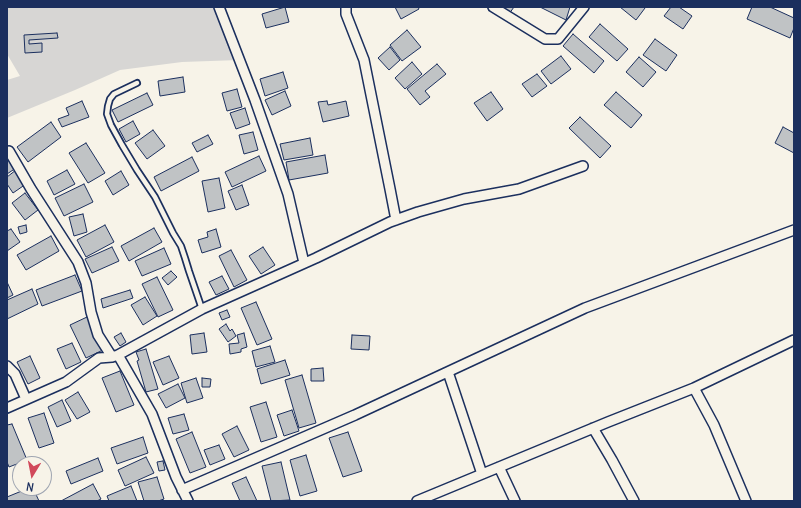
<!DOCTYPE html>
<style>
body{margin:0}
#map{position:relative;width:801px;height:508px;overflow:hidden;background:#f7f3e8;font-family:Delius,sans-serif}
canvas{display:block}
.frame{position:absolute;inset:0;border:8px solid #1b2f5e;pointer-events:none}
.north{position:absolute;left:12px;top:456px;width:40px;height:40px;box-sizing:border-box;background:#f7f3e8;border:1px solid #9fa5b1;border-radius:50%;rotate:190deg;font-size:11px;font-weight:700;line-height:16px;text-align:center;color:#1b2f5e}
.north::after{content:'';display:block;margin:auto;width:14px;height:18px;background:#d1495b;clip-path:polygon(50% 0,100% 100%,50% 72%,0 100%)}
</style>
<div id="map">
<canvas width="801" height="508"></canvas>
<div class="frame"></div>
<div class="north">N</div>
</div>
<script>
const g = document.querySelector('canvas').getContext('2d');
g.lineJoin = 'round';
function fillPath(path, color) { g.fillStyle = color; g.fill(path, 'evenodd'); }
const poly = rows => new Path2D(rows.map(r => 'M' + r).join(''));
function trace(path, color, width, dash) { g.strokeStyle = color; g.lineWidth = width; g.lineCap = dash ? 'butt' : 'round'; g.setLineDash(dash || []); g.stroke(path); }
fillPath(poly([
 [7,7,226,7,239,60,182,62,120,70,75,90,7,118,7,80,20,76,7,54]
]), '#d7d6d4');
const building = poly([
 [285,7,289,22,266,28,262,14,285,7],
 [395,7,418,7,419,9,401,19,395,7],
 [498,7,514,7,509,14,498,7],
 [540,7,570,7,566,20,540,7],
 [620,7,644,7,645,8,636,20,620,7],
 [671,7,679,7,692,16,683,29,664,16,671,7],
 [752,7,770,7,794,18,794,28,790,38,747,19,752,7],
 [600,24,628,49,617,61,589,37,600,24],
 [407,30,421,47,402,61,390,45,407,30],
 [57,33,58,38,29,40,29,44,42,43,42,52,25,53,24,35,57,33],
 [573,34,604,61,594,73,563,46,573,34],
 [655,39,677,55,666,71,643,55,655,39],
 [390,47,400,60,389,70,378,58,390,47],
 [561,56,571,69,551,84,541,71,561,56],
 [639,57,656,72,643,87,626,72,639,57],
 [412,62,422,74,405,89,395,78,412,62],
 [437,64,446,74,425,91,430,97,420,105,407,89,437,64],
 [283,72,288,88,265,96,260,79,283,72],
 [537,74,547,86,532,97,522,84,537,74],
 [183,77,185,92,160,96,158,81,183,77],
 [237,89,242,107,227,111,222,93,237,89],
 [285,91,291,106,272,115,265,100,285,91],
 [491,92,503,109,487,121,474,103,491,92],
 [616,92,642,115,631,128,604,105,616,92],
 [147,93,153,105,118,122,112,110,147,93],
 [82,101,89,117,62,127,58,119,69,115,66,108,82,101],
 [327,101,328,105,346,101,349,116,323,122,318,102,327,101],
 [245,108,250,124,236,129,230,113,245,108],
 [580,117,611,146,600,158,569,128,580,117],
 [133,121,140,134,126,142,119,129,133,121],
 [51,122,61,137,28,162,17,147,51,122],
 [783,127,794,133,794,153,775,143,783,127],
 [153,130,165,146,147,159,135,143,153,130],
 [253,132,258,150,244,154,239,135,253,132],
 [208,135,213,144,197,152,192,143,208,135],
 [310,138,313,155,284,160,280,144,310,138],
 [86,143,105,173,88,183,69,153,86,143],
 [7,154,16,168,7,174,7,154],
 [325,155,328,173,289,180,286,162,325,155],
 [259,156,266,171,232,187,225,172,259,156],
 [192,157,199,171,161,191,154,177,192,157],
 [16,170,26,184,13,193,7,184,7,177,16,170],
 [67,170,75,184,54,195,47,181,67,170],
 [121,171,129,185,113,195,105,181,121,171],
 [219,178,225,208,208,212,202,181,219,178],
 [84,184,93,202,64,216,55,198,84,184],
 [242,185,249,205,236,210,228,191,242,185],
 [25,193,38,210,25,220,12,203,25,193],
 [83,214,87,232,74,236,69,217,83,214],
 [26,225,27,232,20,234,18,227,26,225],
 [105,225,114,242,86,257,77,240,105,225],
 [154,228,162,242,129,261,121,246,154,228],
 [11,229,20,242,7,251,7,231,11,229],
 [216,229,221,247,202,253,198,240,208,237,207,232,216,229],
 [51,236,59,251,26,270,17,255,51,236],
 [112,247,119,261,92,273,85,259,112,247],
 [263,247,275,265,261,274,249,256,263,247],
 [164,248,171,264,142,276,135,261,164,248],
 [231,250,247,280,234,287,219,256,231,250],
 [171,271,177,277,168,285,162,278,171,271],
 [75,275,82,291,42,306,36,290,75,275],
 [222,276,229,289,216,295,209,282,222,276],
 [157,277,173,310,158,317,142,284,157,277],
 [7,282,13,295,7,298,7,282],
 [32,289,38,304,7,319,7,300,32,289],
 [130,290,133,298,103,308,101,299,130,290],
 [145,297,157,316,143,325,131,305,145,297],
 [256,302,272,339,257,345,241,308,256,302],
 [227,310,230,317,222,320,219,313,227,310],
 [87,317,103,350,86,358,70,325,87,317],
 [226,324,230,331,232,329,236,336,228,342,219,329,226,324],
 [121,333,126,342,120,346,114,337,121,333],
 [204,333,207,352,192,354,190,335,204,333],
 [244,333,247,347,241,349,241,352,230,354,229,344,239,343,237,335,244,333],
 [352,335,370,336,369,350,351,349,352,335],
 [72,343,81,362,66,369,57,349,72,343],
 [270,346,275,362,256,367,252,351,270,346],
 [146,349,158,389,146,392,137,361,139,360,136,352,146,349],
 [30,356,40,378,28,384,17,362,30,356],
 [169,356,179,378,163,385,153,362,169,356],
 [285,360,290,375,261,384,257,369,285,360],
 [323,368,324,381,311,381,311,369,323,368],
 [120,371,134,405,116,412,102,378,120,371],
 [302,375,316,423,299,428,285,380,302,375],
 [196,378,203,398,187,403,181,383,196,378],
 [202,378,211,379,210,387,202,387,202,378],
 [178,384,185,398,166,408,158,394,178,384],
 [78,392,90,412,77,419,65,400,78,392],
 [62,400,71,421,57,427,48,407,62,400],
 [266,402,277,437,261,442,250,407,266,402],
 [292,410,299,431,284,436,277,415,292,410],
 [44,413,54,443,39,448,28,418,44,413],
 [184,414,189,430,173,434,168,418,184,414],
 [12,424,27,460,9,467,7,462,7,425,12,424],
 [237,426,249,450,234,457,222,434,237,426],
 [192,432,206,467,190,473,176,439,192,432],
 [348,432,362,471,343,477,329,438,348,432],
 [143,437,148,453,117,464,111,448,143,437],
 [219,445,225,459,210,465,204,450,219,445],
 [306,455,317,491,300,496,290,460,306,455],
 [146,457,154,473,125,486,118,470,146,457],
 [98,458,103,471,71,484,66,471,98,458],
 [163,461,165,470,159,471,157,462,163,461],
 [281,462,290,500,271,501,262,466,281,462],
 [157,477,164,499,158,501,144,501,138,482,157,477],
 [246,477,257,501,240,501,232,483,246,477],
 [93,484,101,499,97,501,61,501,93,484],
 [131,486,137,501,109,501,107,496,131,486],
 [29,488,33,488,39,501,7,501,7,497,29,488]
]);
fillPath(building, '#c0c3c5');
trace(building, '#1b2f5e', 1);
const service = poly([
 [137,83,114,94,110,99,108,106,107,114,111,125,122,145,137,170,155,197,173,233,181,246,185,258,189,271,202,309]
]);
const minor = poly([
 [219,7,255,100,288,194,304,263],
 [346,7,346,14,364,60,390,189,396,220],
 [493,7,545,39,558,39,584,7],
 [9,151,31,189,78,262,86,283,91,312,98,335,112,357],
 [118,355,152,414,176,477,188,501],
 [7,366,15,374,26,399],
 [448,372,482,474],
 [694,388,714,425,746,501],
 [7,408,66,382,99,358,112,357,118,355,202,309,316,258,390,222,418,212,464,199,519,189,583,166],
 [593,428,612,460,634,501],
 [499,467,515,501],
 [182,490,355,415,585,308,794,230],
 [417,501,608,422,694,388,794,340]
]);
trace(service, '#1b2f5e', 8);
trace(minor, '#1b2f5e', 12);
trace(service, '#f7f3e8', 4.5);
trace(minor, '#f7f3e8', 9);
</script>
